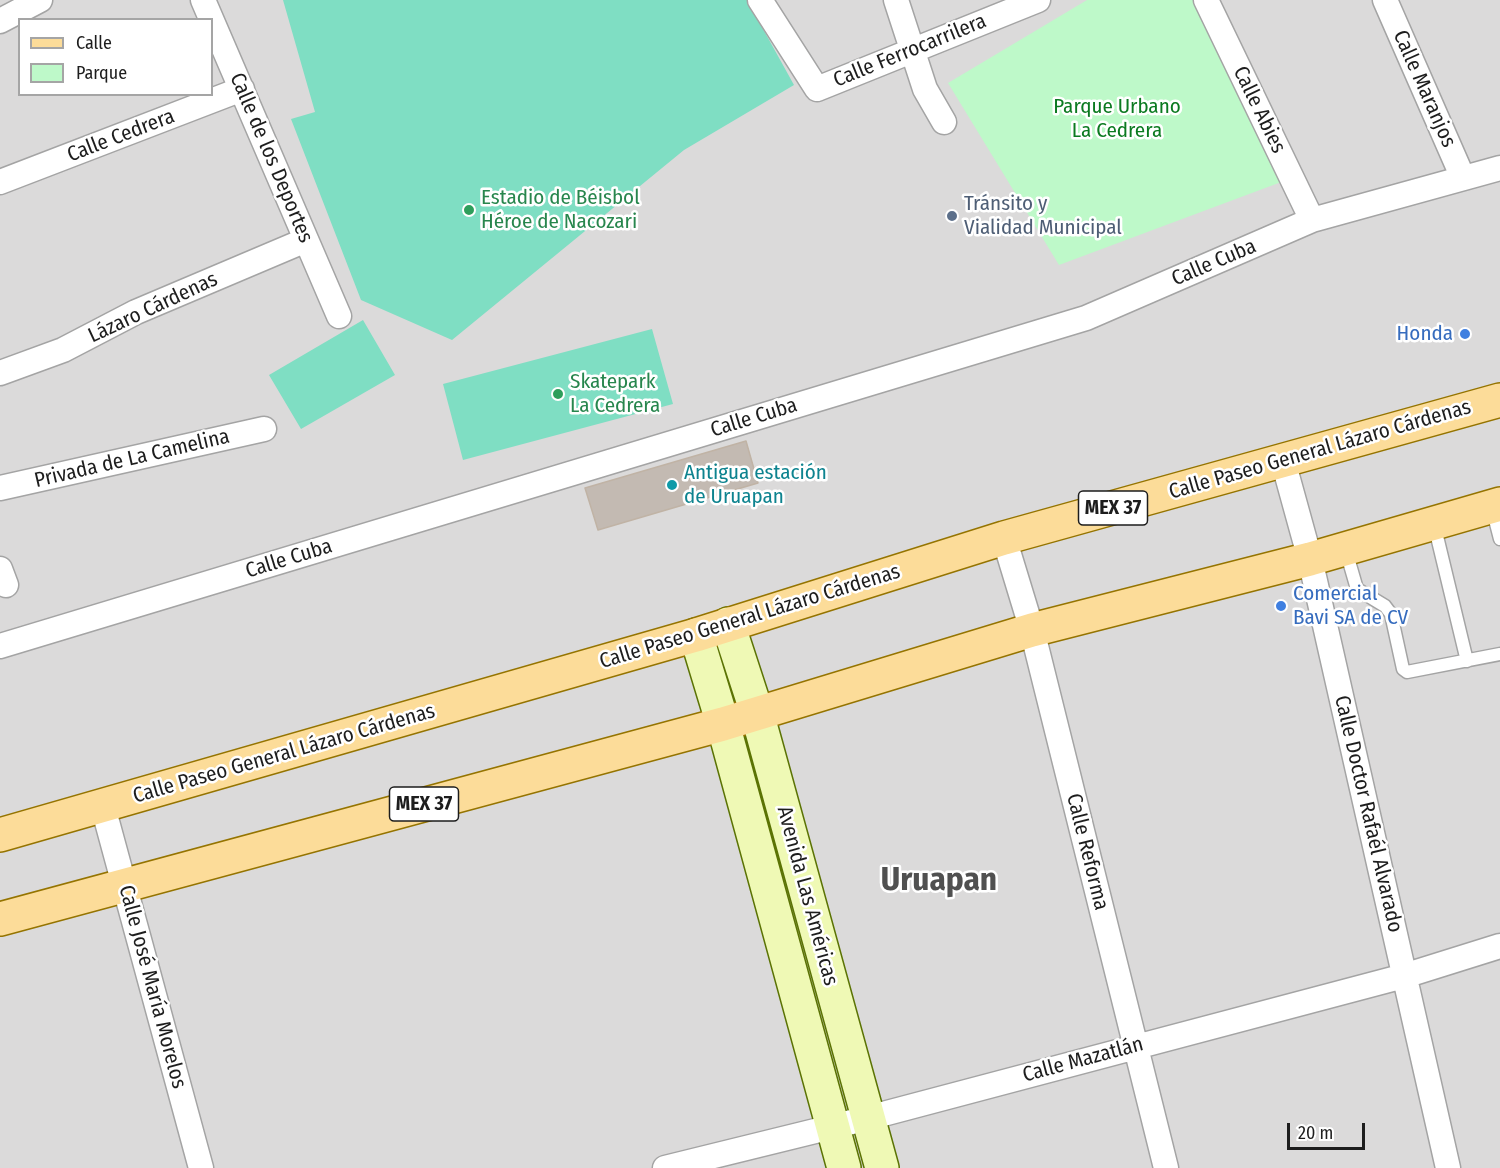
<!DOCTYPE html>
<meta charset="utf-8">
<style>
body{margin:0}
#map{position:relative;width:1500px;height:1168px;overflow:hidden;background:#eeebe2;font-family:"Fira Sans Condensed",sans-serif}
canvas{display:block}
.legend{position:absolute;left:18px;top:18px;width:195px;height:78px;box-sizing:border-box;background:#fff;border:2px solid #a5a5a5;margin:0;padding:8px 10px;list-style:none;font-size:18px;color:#1d1d1d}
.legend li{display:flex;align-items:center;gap:12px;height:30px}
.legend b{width:30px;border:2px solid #a5a5a5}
.scale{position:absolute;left:1287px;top:1123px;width:78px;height:27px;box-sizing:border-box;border:3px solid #1d1d1d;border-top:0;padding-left:8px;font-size:18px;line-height:21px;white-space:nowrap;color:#1d1d1d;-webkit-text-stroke:4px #fff;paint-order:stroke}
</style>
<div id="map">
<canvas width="1500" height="1168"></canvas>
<ul class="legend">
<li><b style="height:8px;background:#fcdc99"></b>Calle</li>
<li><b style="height:16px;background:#bef9c9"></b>Parque</li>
</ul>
<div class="scale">20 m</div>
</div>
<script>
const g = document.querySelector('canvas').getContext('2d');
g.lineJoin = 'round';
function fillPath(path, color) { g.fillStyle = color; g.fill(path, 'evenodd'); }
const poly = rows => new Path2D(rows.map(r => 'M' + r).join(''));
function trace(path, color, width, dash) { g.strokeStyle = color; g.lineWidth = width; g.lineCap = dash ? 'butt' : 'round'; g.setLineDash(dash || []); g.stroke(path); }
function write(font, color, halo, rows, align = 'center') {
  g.font = font + ' "Fira Sans Condensed",sans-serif'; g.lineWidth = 5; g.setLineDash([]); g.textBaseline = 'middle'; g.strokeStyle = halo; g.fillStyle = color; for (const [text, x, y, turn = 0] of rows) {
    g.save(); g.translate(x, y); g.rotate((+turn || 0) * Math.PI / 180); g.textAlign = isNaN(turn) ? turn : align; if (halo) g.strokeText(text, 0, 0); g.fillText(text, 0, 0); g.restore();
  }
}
fillPath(poly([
 [0,0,1500,0,1500,1168,0,1168],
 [20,20,212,20,212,94,20,94]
]), '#dbdada');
fillPath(poly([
 [1087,0,1196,0,1284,181,1059,265,948,83]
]), '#bef9c9');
fillPath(poly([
 [283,0,747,0,794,85,684,150,452,340,361,300,291,119,315,112],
 [363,320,395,375,301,429,269,375],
 [652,329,673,404,463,460,443,384]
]), '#7fdec3');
const building = poly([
 [746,441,758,483,598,530,585,488,746,441]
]);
fillPath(building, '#c3bab2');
trace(building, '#c0b3a5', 1.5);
const lane = poly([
 [1492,508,1500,539],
 [1434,524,1467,661],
 [1346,551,1357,589,1385,606,1391,614,1403,669,1407,672,1500,654]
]);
const street = poly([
 [203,0,339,316],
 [760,0,817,89,1038,0],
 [896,0,925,89,944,122],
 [1206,0,1312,220],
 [1385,0,1463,178],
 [0,21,40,0],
 [0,182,242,89],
 [0,373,63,350,136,312,306,240],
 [1283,461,1310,559,1448,1168],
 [0,488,264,429],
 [1004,538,1032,630,1166,1168],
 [0,569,6,585],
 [0,646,1086,318,1312,220,1500,168],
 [103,807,201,1168],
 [665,1168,868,1118,1404,976,1500,946]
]);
const secondary = poly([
 [728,624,757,713,882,1168],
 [696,635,723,724,844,1168]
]);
const primary = poly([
 [0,835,696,635,1004,538,1500,400],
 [0,919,723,724,1032,630,1310,559,1500,504]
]);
trace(lane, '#a4a4a4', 15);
trace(street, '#a4a4a4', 27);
trace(secondary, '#5b7304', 36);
trace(primary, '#957400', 36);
trace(lane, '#fff', 12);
trace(street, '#fff', 24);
trace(secondary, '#eff9b5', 33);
trace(primary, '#fcdc99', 33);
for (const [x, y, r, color] of [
 [469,210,6,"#2e9e5b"],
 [952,216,6,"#5c6f8a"],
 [1465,334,6,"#3f7fe0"],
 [558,394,6,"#2e9e5b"],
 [672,485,6,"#0f9aa8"],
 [1281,606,6,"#3f7fe0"]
]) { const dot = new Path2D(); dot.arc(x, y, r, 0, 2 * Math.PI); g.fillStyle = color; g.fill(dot); trace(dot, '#fff', 2); }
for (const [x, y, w] of [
 [1113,508,69],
 [424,804,69]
]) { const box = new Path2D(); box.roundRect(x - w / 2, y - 17, w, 34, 4.5); g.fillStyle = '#fff'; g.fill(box); trace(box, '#1d1d1d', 1.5); }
write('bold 20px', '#1d1d1d', null, [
 ["MEX 37",1113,508],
 ["MEX 37",424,804]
]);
write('21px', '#1d1d1d', '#fff', [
 ["Calle Ferrocarrilera",910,51,-22],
 ["Calle Maranjos",1424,89,66],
 ["Calle Abies",1259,110,64],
 ["Calle Cedrera",121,136,-21],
 ["Calle de los Deportes",271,158,67],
 ["Calle Cuba",1214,263,-23],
 ["Lázaro Cárdenas",153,308,-25],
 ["Calle Cuba",754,418,-17],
 ["Calle Paseo General Lázaro Cárdenas",1320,450,-16],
 ["Privada de La Camelina",132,459,-13],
 ["Calle Cuba",289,559,-17],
 ["Calle Paseo General Lázaro Cárdenas",750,617,-17],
 ["Calle Paseo General Lázaro Cárdenas",284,754,-16],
 ["Calle Doctor Rafaél Alvarado",1368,814,77],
 ["Calle Reforma",1087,852,76],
 ["Avenida Las Américas",807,896,75],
 ["Calle José María Morelos",152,987,75],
 ["Calle Mazatlán",1083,1060,-15]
]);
write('21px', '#0b7a20', '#fff', [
 ["Parque Urbano",1117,107],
 ["La Cedrera",1117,131]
]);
write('21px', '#27864d', '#fff', [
 ["Estadio de Béisbol",481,198],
 ["Héroe de Nacozari",481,222],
 ["Skatepark",570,382],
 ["La Cedrera",570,406]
], 'left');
write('21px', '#4e5e75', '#fff', [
 ["Tránsito y",964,204],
 ["Vialidad Municipal",964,228]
], 'left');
write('21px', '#366cbe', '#fff', [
 ["Honda",1453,334],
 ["Comercial",1293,594,"left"],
 ["Bavi SA de CV",1293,618,"left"]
], 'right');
write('21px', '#0d838f', '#fff', [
 ["Antigua estación",684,473],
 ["de Uruapan",684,497]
], 'left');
write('bold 33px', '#505050', '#fff', [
 ["Uruapan",939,881]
]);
</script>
